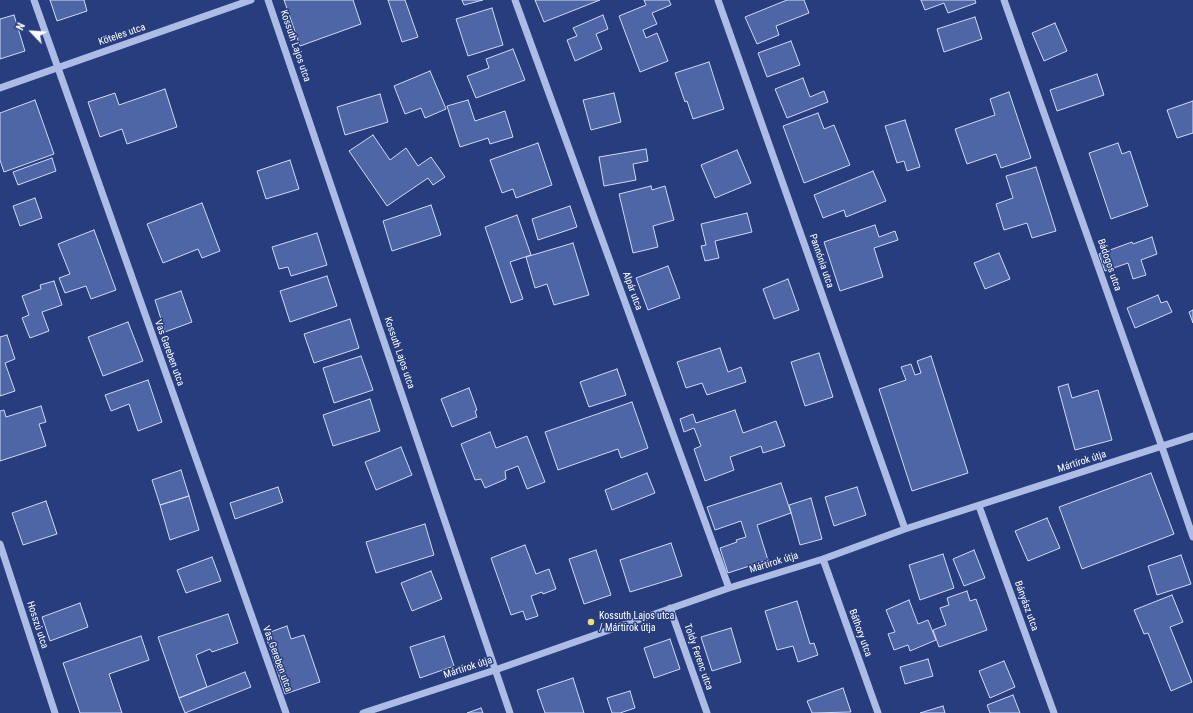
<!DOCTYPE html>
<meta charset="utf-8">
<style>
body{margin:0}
#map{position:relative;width:1193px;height:713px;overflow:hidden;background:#273d7e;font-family:"Roboto Condensed",sans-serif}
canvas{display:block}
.north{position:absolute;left:12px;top:12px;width:40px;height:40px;-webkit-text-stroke:3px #273d7e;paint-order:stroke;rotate:295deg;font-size:11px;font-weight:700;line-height:16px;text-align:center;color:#fff}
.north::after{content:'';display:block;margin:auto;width:14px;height:18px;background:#fff;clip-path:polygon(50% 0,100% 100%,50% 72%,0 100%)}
</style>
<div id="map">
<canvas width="1193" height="713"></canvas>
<div class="north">N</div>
</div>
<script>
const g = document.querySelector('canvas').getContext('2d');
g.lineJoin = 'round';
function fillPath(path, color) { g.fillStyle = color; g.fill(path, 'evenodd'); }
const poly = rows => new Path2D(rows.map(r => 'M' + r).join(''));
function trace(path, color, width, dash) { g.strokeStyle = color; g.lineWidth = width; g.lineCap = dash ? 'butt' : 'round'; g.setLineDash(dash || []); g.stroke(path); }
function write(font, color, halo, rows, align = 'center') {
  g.font = font + ' "Roboto Condensed",sans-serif'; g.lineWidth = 3; g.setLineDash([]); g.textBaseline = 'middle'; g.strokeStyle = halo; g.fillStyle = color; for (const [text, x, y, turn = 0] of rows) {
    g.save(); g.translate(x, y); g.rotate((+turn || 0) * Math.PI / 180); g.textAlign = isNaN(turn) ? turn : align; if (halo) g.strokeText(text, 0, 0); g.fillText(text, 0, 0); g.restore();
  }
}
const building = poly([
 [50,0,84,0,87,11,57,21,50,0],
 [284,0,353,0,361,24,300,46,284,0],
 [388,0,405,0,418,37,402,42,388,0],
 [462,0,483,0,464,5,462,0],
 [535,0,600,0,544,22,535,0],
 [644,0,669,0,671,5,652,13,657,24,643,30,646,38,657,33,668,61,640,72,619,16,646,5,644,0],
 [787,0,804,0,809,13,776,26,779,35,757,44,745,17,787,0],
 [921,0,975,0,976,3,948,13,944,3,925,10,921,0],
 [492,8,503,45,468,56,456,19,492,8],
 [14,15,25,51,0,59,0,19,14,15],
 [603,15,608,29,596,34,602,49,575,61,567,40,577,36,573,28,603,15],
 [975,17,982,39,944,52,937,29,975,17],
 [1055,23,1067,51,1044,61,1032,33,1055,23],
 [791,41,800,65,767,77,758,53,791,41],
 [513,49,525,80,476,98,467,76,489,68,486,59,513,49],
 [709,62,724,109,693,119,687,101,685,102,675,73,709,62],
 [430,71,446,109,425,118,421,108,405,114,394,86,430,71],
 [1097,74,1104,95,1057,111,1050,90,1097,74],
 [803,78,810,97,824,91,828,102,787,118,775,89,803,78],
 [165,89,177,127,127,144,122,129,100,137,88,102,115,93,119,105,165,89],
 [1009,92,1031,158,1001,168,996,154,967,164,955,129,995,115,990,99,1009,92],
 [614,93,621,122,591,130,583,100,614,93],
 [380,94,388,122,345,135,337,107,380,94],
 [35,100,54,154,4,172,0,160,0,113,35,100],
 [468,100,475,121,505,111,513,137,490,144,488,138,460,147,447,106,468,100],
 [1193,101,1193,133,1177,138,1167,110,1193,101],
 [818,113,824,129,834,125,850,165,804,183,783,126,818,113],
 [905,120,920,167,907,171,904,161,897,163,885,126,905,120],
 [373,135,390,160,406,148,418,166,431,157,445,177,433,185,428,178,387,206,349,151,373,135],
 [538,143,552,185,516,198,513,189,502,193,490,160,538,143],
 [1118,143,1122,154,1130,151,1148,206,1111,219,1089,153,1118,143],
 [646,149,648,161,633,164,636,180,604,186,599,157,646,149],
 [737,150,751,183,715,198,701,165,737,150],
 [52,158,56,171,18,185,13,172,52,158],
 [290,160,299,189,266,199,257,171,290,160],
 [1036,167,1056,231,1032,238,1027,223,1004,230,996,204,1013,198,1006,176,1036,167],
 [873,171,886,201,846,217,844,210,823,218,814,195,873,171],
 [651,186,652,190,665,186,674,220,653,226,658,247,633,253,619,194,651,186],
 [35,198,42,218,20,226,13,206,35,198],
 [202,203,220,251,202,258,198,249,163,263,147,224,202,203],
 [431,205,441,235,392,251,383,221,431,205],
 [570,206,577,227,538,240,532,219,570,206],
 [747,213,752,232,715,241,719,258,705,261,701,246,706,245,701,224,747,213],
 [517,215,531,255,510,262,523,299,511,303,485,227,517,215],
 [875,225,879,237,895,231,898,240,874,248,883,277,840,291,824,242,875,225],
 [94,230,116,290,91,299,86,286,65,293,59,278,70,274,58,244,94,230],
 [317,233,327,265,291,276,288,267,279,269,272,247,317,233],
 [1152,237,1157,254,1141,260,1146,275,1133,279,1128,263,1105,271,1099,254,1132,242,1133,244,1152,237],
 [573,243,589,295,554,305,547,284,535,288,526,257,573,243],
 [999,253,1010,279,985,289,974,263,999,253],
 [668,266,680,298,648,310,636,278,668,266],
 [327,276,337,306,290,322,280,291,327,276],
 [788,279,799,310,774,319,763,289,788,279],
 [54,281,62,305,42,312,49,331,30,338,22,318,29,315,22,296,41,289,40,285,54,281],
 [181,291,192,322,165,332,155,300,181,291],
 [1158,295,1161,303,1167,301,1172,312,1135,328,1127,308,1158,295],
 [1193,310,1193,323,1189,312,1193,310],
 [350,319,359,348,314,363,304,334,350,319],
 [128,322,143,361,103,376,88,337,128,322],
 [7,335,15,359,5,363,15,391,0,396,0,337,7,335],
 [720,348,728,372,741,367,746,382,707,395,702,383,686,388,677,362,720,348],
 [819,353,833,397,805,406,791,362,819,353],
 [361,356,373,390,334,403,323,368,361,356],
 [931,356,968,473,912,491,879,389,906,380,901,367,911,364,915,375,921,373,917,361,931,356],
 [617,369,626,395,589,407,580,382,617,369],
 [148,380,162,422,138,431,129,404,111,411,105,395,148,380],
 [1068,384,1072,398,1098,390,1112,440,1075,450,1058,387,1068,384],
 [469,388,477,410,475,411,477,417,452,427,441,399,469,388],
 [370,399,380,431,333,446,323,415,370,399],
 [632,402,648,448,621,458,618,449,558,470,545,432,632,402],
 [41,406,46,422,39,424,46,446,0,461,0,411,4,410,6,417,41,406],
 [735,410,743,433,776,421,785,446,763,453,761,446,730,457,734,470,705,481,694,449,701,446,694,428,684,432,680,419,693,414,696,423,735,410],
 [490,432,496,448,527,436,545,482,527,489,518,466,505,471,506,479,485,488,481,479,475,480,461,444,490,432],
 [401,447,412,475,376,490,365,462,401,447],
 [181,470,189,496,160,505,152,480,181,470],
 [647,473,655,493,612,510,605,490,647,473],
 [1151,473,1174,534,1082,569,1059,507,1151,473],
 [781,483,791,513,757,525,768,560,728,573,720,548,737,542,736,540,746,537,741,521,715,530,707,507,781,483],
 [278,487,283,502,235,519,230,503,278,487],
 [857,487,866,515,834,526,825,497,857,487],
 [189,496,199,530,170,540,160,505,189,496],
 [811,498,822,539,800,545,789,505,811,498],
 [46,501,57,534,23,545,12,513,46,501],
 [1047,518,1060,548,1028,561,1015,531,1047,518],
 [425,524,434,555,376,573,366,542,425,524],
 [671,543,682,576,630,592,620,560,671,543],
 [525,545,536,574,549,569,556,589,543,594,542,592,531,596,538,616,526,620,523,611,511,615,491,558,525,545],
 [596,550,611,595,584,604,569,559,596,550],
 [974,550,985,578,964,586,953,559,974,550],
 [943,554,954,588,920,600,909,565,943,554],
 [1181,555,1191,584,1157,595,1148,566,1181,555],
 [212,557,221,581,186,593,177,570,212,557],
 [431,571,442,599,412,611,401,583,431,571],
 [967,591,970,601,976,599,987,630,939,647,933,630,946,625,940,608,949,605,947,598,967,591],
 [1172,595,1183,622,1170,627,1192,682,1171,691,1148,633,1144,634,1134,610,1172,595],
 [909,600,918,624,928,620,936,640,910,651,908,645,894,650,888,634,895,632,886,610,909,600],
 [797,601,810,644,814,643,818,655,798,662,793,646,777,650,765,611,797,601],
 [80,603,88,627,50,641,42,617,80,603],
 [228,614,238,643,212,652,210,649,196,655,207,687,179,698,158,637,228,614],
 [287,626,291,639,304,635,320,682,285,694,265,634,287,626],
 [731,628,741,662,712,671,701,637,731,628],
 [141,636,149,660,109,674,122,713,80,713,63,663,141,636],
 [444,636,454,666,420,678,410,647,444,636],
 [670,639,680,669,654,678,644,648,670,639],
 [928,659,933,676,905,684,900,667,928,659],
 [1004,661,1015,687,990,698,979,671,1004,661],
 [245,672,251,687,185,713,179,698,245,672],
 [573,678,584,713,545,713,537,690,573,678],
 [843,688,851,712,812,713,807,701,843,688],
 [630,691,635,708,620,713,612,713,607,698,630,691],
 [1013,695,1020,713,990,713,987,705,1013,695],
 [943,706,945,713,920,713,943,706],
 [481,708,483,713,467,713,481,708]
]);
fillPath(building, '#4f66a6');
trace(building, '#cfd9f4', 1);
trace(poly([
 [34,0,286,713],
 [268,0,510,713],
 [515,0,729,588],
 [718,0,905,529],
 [1004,0,1162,447,1193,537],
 [0,88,251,0],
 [979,506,1054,713],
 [0,544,55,713],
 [823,559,878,713],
 [670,608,707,713],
 [363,713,495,670,729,588,823,559,905,529,1193,436]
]), '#acbce5', 7);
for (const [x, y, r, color] of [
 [591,622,4,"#ede072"]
]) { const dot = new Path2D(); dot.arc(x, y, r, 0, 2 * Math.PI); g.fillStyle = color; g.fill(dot); trace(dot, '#273d7e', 1.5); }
write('10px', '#fff', '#273d7e', [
 ["Köteles utca",122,35,-19],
 ["Kossuth Lajos utca",295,46,71],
 ["Pannónia utca",821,261,71],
 ["Bádogos utca",1109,265,71],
 ["Alpár utca",632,291,70],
 ["Vas Gereben utca",169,353,70],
 ["Kossuth Lajos utca",399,353,71],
 ["Mártírok útja",1082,462,-18],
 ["Mártírok útja",774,563,-17],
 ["Bányász utca",1026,606,70],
 ["Hosszú utca",37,625,72],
 ["Báthory utca",860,633,70],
 ["Toldy Ferenc utca",698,657,71],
 ["Vas Gereben utca",277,659,70],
 ["Mártírok útja",468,668,-18]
]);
write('10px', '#fff', '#273d7e', [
 ["Kossuth Lajos utca",599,616],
 ["/ Mártírok útja",599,628]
], 'left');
</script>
